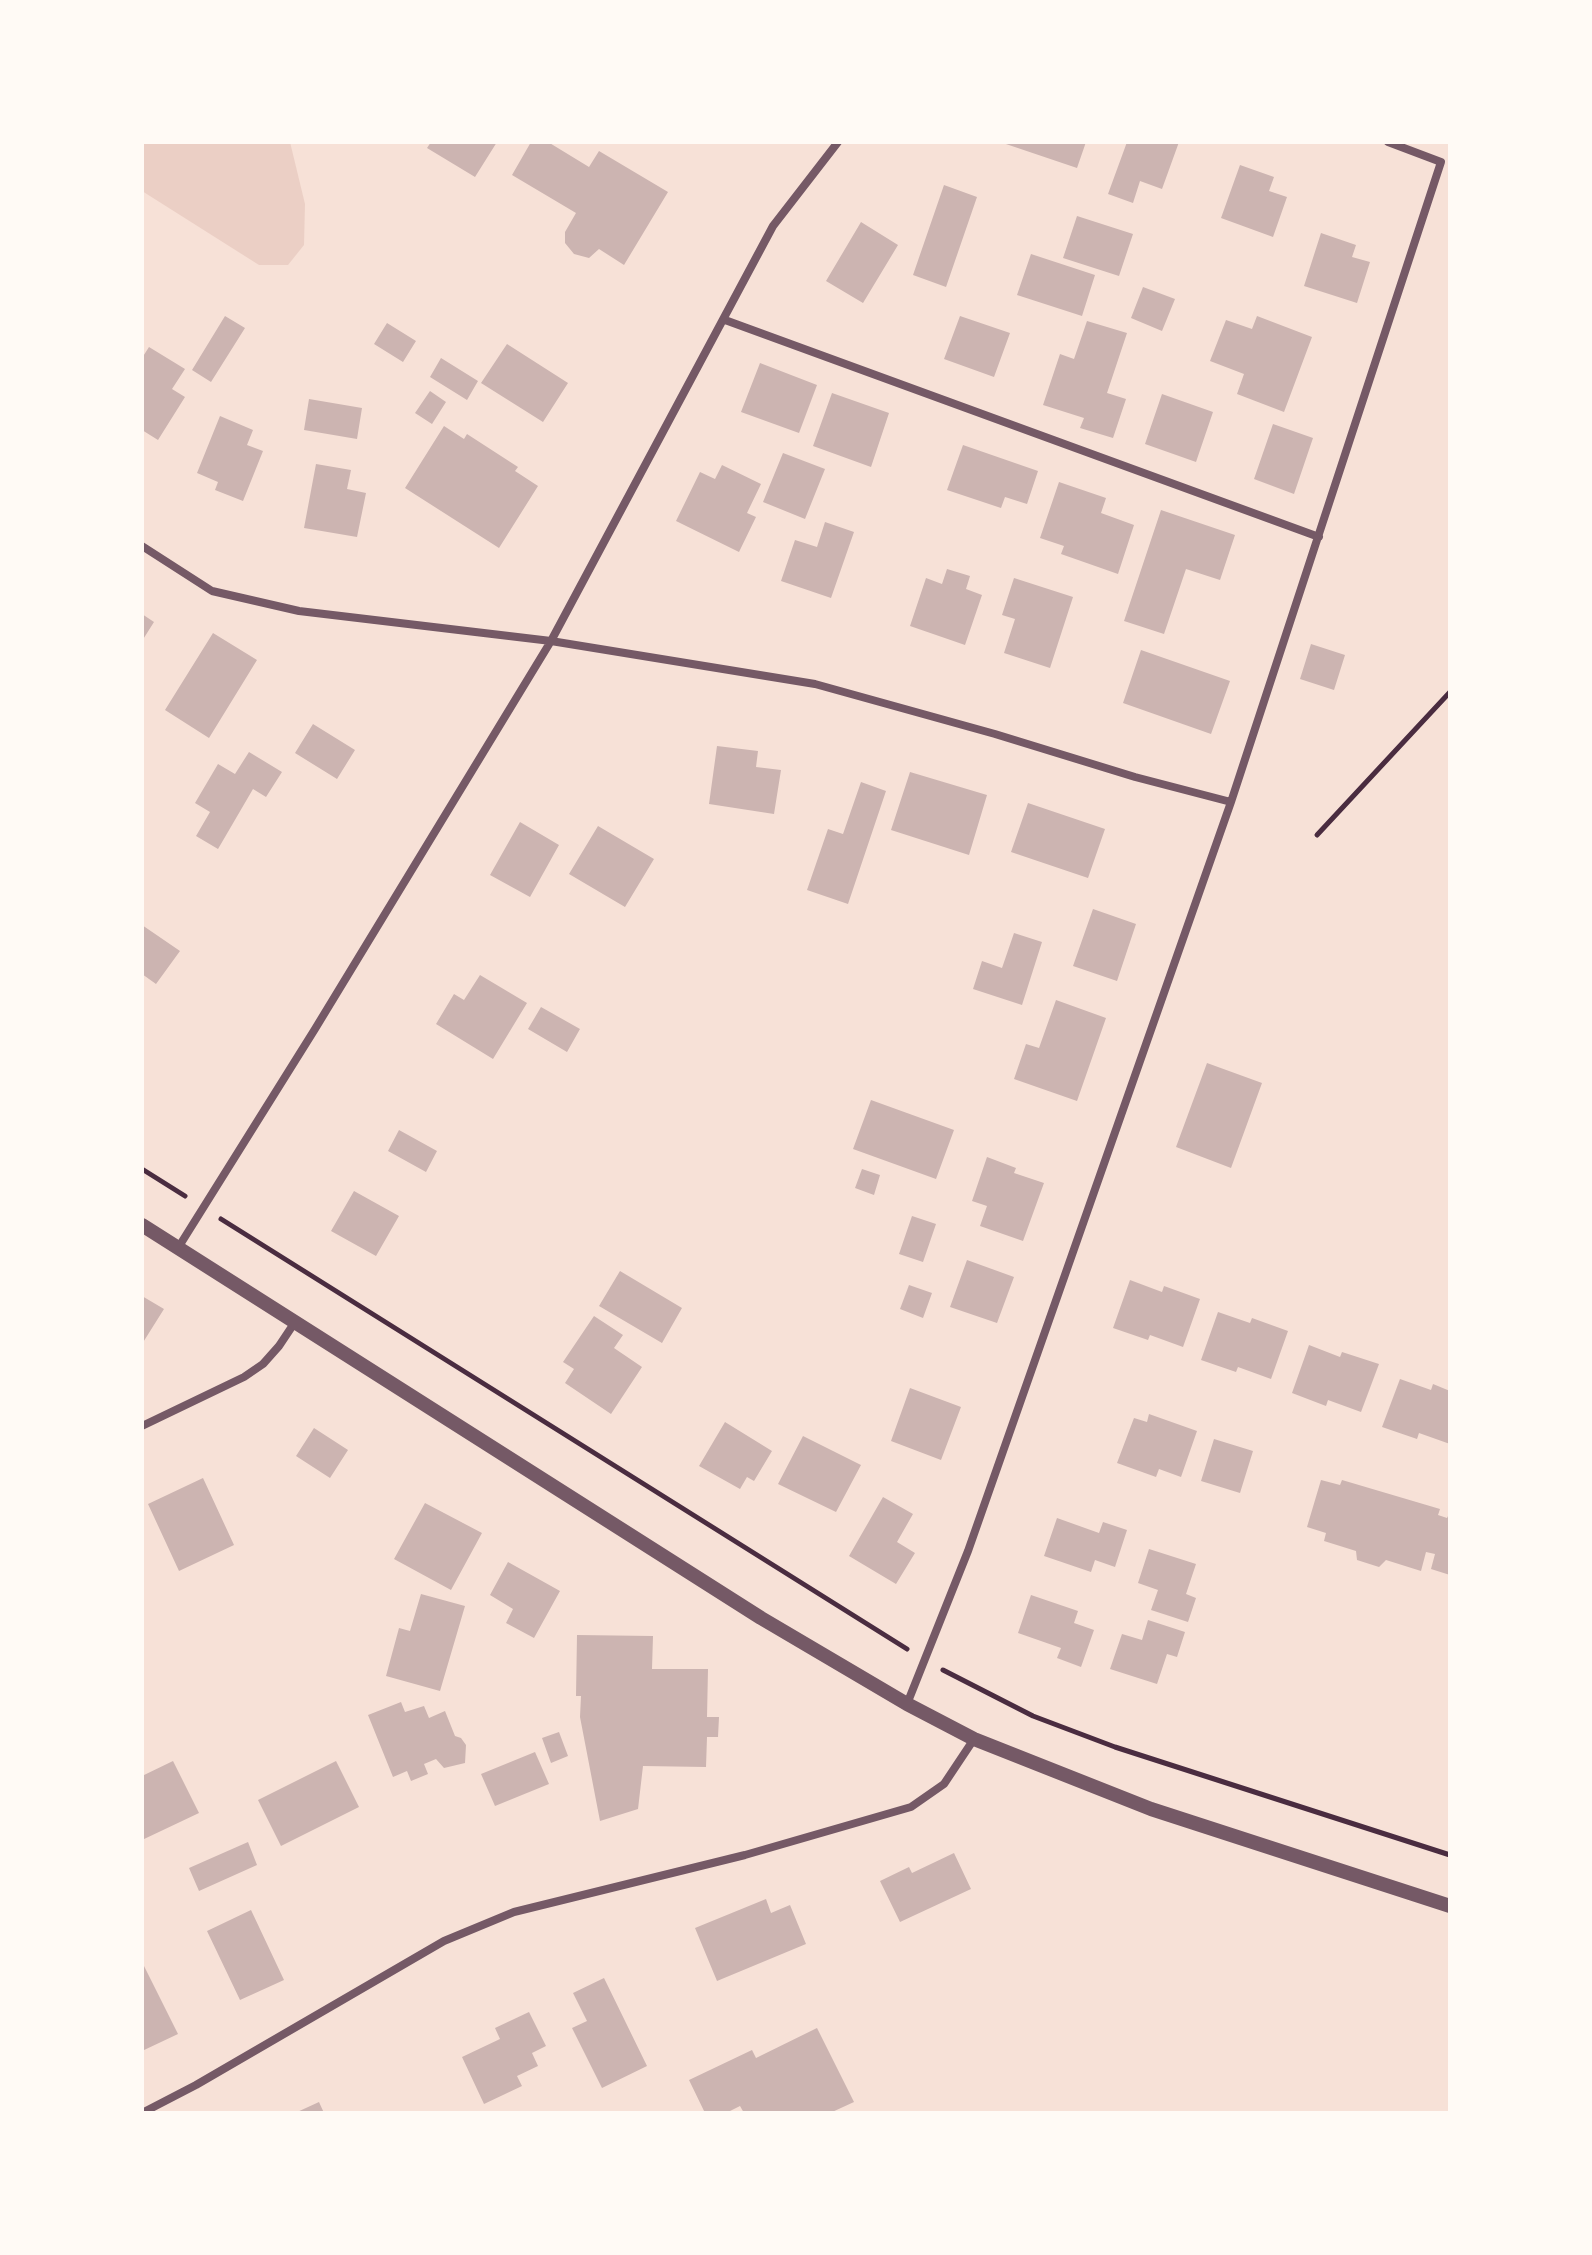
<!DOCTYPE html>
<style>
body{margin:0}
#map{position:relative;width:1592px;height:2255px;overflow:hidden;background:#f7e1d7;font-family:Lato,sans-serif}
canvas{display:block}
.frame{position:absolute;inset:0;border:144px solid #fffaf5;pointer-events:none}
</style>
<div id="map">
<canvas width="1592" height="2255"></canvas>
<div class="frame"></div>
</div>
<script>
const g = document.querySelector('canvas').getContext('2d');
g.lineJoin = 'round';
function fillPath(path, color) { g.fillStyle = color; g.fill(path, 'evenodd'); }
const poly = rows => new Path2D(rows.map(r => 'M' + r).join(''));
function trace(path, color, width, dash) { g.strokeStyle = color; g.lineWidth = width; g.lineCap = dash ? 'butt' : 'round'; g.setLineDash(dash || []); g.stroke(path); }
fillPath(poly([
 [142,142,290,142,305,204,304,245,288,265,259,265,142,191]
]), '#ebcfc5');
fillPath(poly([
 [431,142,497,142,475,177,427,148],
 [531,142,548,142,589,167,599,151,668,192,624,265,599,249,589,258,574,254,565,243,565,232,576,213,512,175],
 [1000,142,1086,142,1077,168],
 [1127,142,1179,142,1162,189,1140,181,1133,203,1108,194],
 [1240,165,1274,177,1269,191,1287,197,1273,237,1221,218],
 [944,185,977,197,946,287,913,275],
 [1077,216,1133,234,1119,276,1063,258],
 [861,222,898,245,863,303,826,281],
 [1321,233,1356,245,1352,257,1370,262,1357,303,1304,286],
 [1031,254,1095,275,1082,316,1017,295],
 [1143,287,1175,299,1162,331,1131,318],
 [225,316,245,328,211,382,192,370],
 [960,316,1010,333,994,377,944,359],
 [1257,316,1312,337,1284,412,1237,394,1244,374,1210,361,1226,320,1252,329],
 [1087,321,1127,333,1107,393,1126,399,1113,438,1080,428,1084,418,1043,405,1060,354,1074,359],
 [387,323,416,341,403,362,374,344],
 [507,344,568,383,543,422,481,383],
 [149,347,185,369,172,389,185,397,158,440,142,430,142,358],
 [441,358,478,381,467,400,430,377],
 [760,363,817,385,799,433,741,412],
 [430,391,446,402,432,424,415,413],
 [832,393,889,413,871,467,813,446],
 [1162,394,1213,412,1196,462,1145,444],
 [309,399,362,408,357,439,304,430],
 [220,416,253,430,247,445,263,451,243,501,215,490,218,482,197,473],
 [1273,424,1313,438,1294,494,1254,479],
 [444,426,464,439,467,434,518,467,515,471,538,486,499,548,405,488],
 [963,445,1038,471,1027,504,1005,497,1001,508,947,490],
 [783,453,825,469,805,519,763,502],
 [316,464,351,470,347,489,366,493,357,537,304,528],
 [722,465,761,484,747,513,756,517,739,552,676,521,700,472,715,479],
 [1059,482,1106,498,1101,513,1134,525,1118,574,1061,554,1064,546,1040,538],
 [1161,510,1235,535,1220,580,1186,569,1164,634,1124,621],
 [825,522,854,532,831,598,781,581,795,540,817,547],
 [947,569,970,576,966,589,982,595,965,645,910,626,926,578,942,584],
 [1014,578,1073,597,1050,668,1004,653,1015,619,1002,615],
 [142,614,154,622,142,641],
 [213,633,257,660,209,738,165,710],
 [1311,644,1345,655,1334,690,1300,679],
 [1141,650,1230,681,1211,734,1123,703],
 [313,724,355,750,337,779,295,753],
 [717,746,758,751,756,767,781,770,774,814,709,804],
 [249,752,282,772,266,797,253,789,218,849,196,836,210,812,195,803,218,764,235,774],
 [910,772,987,795,969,855,891,830],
 [861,782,886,791,848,904,807,890,828,829,843,834],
 [1028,803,1105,829,1088,878,1011,852],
 [520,822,559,845,530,897,490,875],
 [598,826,654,859,625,907,569,874],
 [1093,909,1136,924,1117,981,1073,966],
 [142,925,180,951,156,984,142,974],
 [1014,933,1042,942,1022,1005,973,989,982,961,1002,968],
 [480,975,527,1003,493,1059,436,1024,454,994,464,1000],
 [1056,1000,1106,1018,1077,1101,1014,1079,1026,1044,1039,1048],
 [541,1007,580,1029,567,1052,528,1029],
 [1207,1063,1262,1083,1231,1168,1176,1147],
 [871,1100,954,1130,936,1179,853,1149],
 [399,1130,437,1151,426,1172,388,1151],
 [987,1157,1016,1168,1014,1173,1044,1183,1023,1241,980,1226,987,1206,972,1201],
 [862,1169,880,1175,874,1195,855,1188],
 [354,1191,399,1216,376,1256,331,1231],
 [912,1216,936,1224,923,1262,899,1254],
 [967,1260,1014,1277,997,1323,950,1307],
 [620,1271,682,1308,662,1343,599,1306],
 [1130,1280,1162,1292,1164,1286,1200,1299,1183,1347,1150,1335,1148,1340,1113,1328],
 [909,1285,932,1293,923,1318,900,1309],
 [142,1296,164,1309,142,1344],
 [1218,1312,1250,1323,1252,1318,1288,1331,1271,1379,1238,1367,1236,1372,1201,1360],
 [594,1316,623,1335,614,1348,642,1367,611,1414,565,1383,574,1369,563,1362],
 [1309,1345,1340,1357,1342,1352,1379,1364,1361,1412,1328,1400,1326,1406,1292,1393],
 [1400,1379,1431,1390,1433,1384,1450,1391,1450,1444,1419,1433,1417,1439,1382,1427],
 [910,1388,961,1407,941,1460,891,1441],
 [1149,1414,1197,1431,1181,1477,1159,1469,1156,1477,1117,1463,1134,1418,1147,1422],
 [725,1422,772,1451,754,1481,747,1477,740,1489,699,1466],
 [314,1428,348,1450,330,1478,296,1456],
 [803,1436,861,1465,836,1512,778,1484],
 [1214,1439,1253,1451,1240,1493,1201,1481],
 [203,1478,234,1545,179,1571,148,1504],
 [1321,1480,1340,1485,1342,1480,1440,1509,1438,1515,1447,1518,1450,1512,1450,1575,1431,1569,1435,1554,1426,1552,1421,1571,1386,1560,1379,1567,1357,1560,1356,1551,1324,1541,1326,1533,1307,1527],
 [883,1497,913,1514,897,1542,915,1553,896,1584,849,1556],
 [425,1503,482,1533,451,1590,394,1559],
 [1057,1518,1099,1533,1103,1522,1127,1530,1115,1567,1095,1560,1091,1572,1044,1556],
 [1149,1549,1196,1564,1186,1594,1196,1598,1188,1622,1151,1610,1158,1590,1138,1583],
 [508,1562,560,1591,534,1638,506,1623,513,1609,490,1595],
 [421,1594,465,1606,440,1691,386,1676,399,1628,410,1631],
 [1031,1595,1078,1611,1074,1623,1094,1630,1081,1667,1057,1658,1061,1648,1018,1633],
 [1148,1620,1185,1632,1177,1657,1167,1654,1157,1684,1110,1669,1122,1634,1142,1640],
 [577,1635,653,1636,652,1669,708,1669,707,1717,719,1717,718,1737,707,1737,706,1767,643,1766,638,1809,600,1821,580,1717,581,1696,576,1696],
 [401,1702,405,1712,424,1706,429,1718,445,1711,455,1736,461,1738,466,1745,465,1763,444,1768,436,1759,424,1764,428,1774,411,1781,407,1771,393,1777,368,1715],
 [559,1732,568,1756,551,1763,542,1738],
 [535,1752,549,1784,495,1806,481,1774],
 [173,1761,199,1813,142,1840,142,1776],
 [336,1761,359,1807,281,1846,258,1800],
 [248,1842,257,1865,199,1891,189,1868],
 [954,1853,971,1889,900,1922,880,1881,909,1867,912,1873],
 [766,1899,771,1913,790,1905,806,1944,717,1981,695,1928],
 [251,1910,284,1980,240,2000,207,1931],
 [142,1962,178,2034,142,2051],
 [604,1978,647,2066,602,2088,572,2028,587,2021,573,1993],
 [529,2012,546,2046,532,2053,538,2066,517,2076,522,2086,484,2104,462,2057,500,2039,495,2028],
 [817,2028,854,2102,830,2113,744,2113,740,2106,726,2113,705,2113,689,2080,752,2050,756,2058],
 [319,2102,324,2113,295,2113]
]), '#ccb4b1');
trace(poly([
 [1317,835,1450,692],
 [142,1169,185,1196],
 [221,1219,907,1649],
 [943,1670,1033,1716,1115,1747,1450,1855]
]), '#4a2c40', 5);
trace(poly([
 [725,320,1319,537],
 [142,546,212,591,299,611,551,641,815,684,995,734,1135,777,1231,802],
 [178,1248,315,1029,551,641,773,226,838,142],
 [142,1426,244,1377,263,1364,279,1346,295,1322],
 [907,1704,968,1551,1231,802,1441,162,1388,142],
 [142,2113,196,2085,444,1941,514,1912,745,1855,911,1807,944,1784,974,1739]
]), '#755966', 8);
trace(poly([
 [142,1225,761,1618,907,1704,974,1739,1151,1809,1450,1906]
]), '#755966', 14);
</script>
